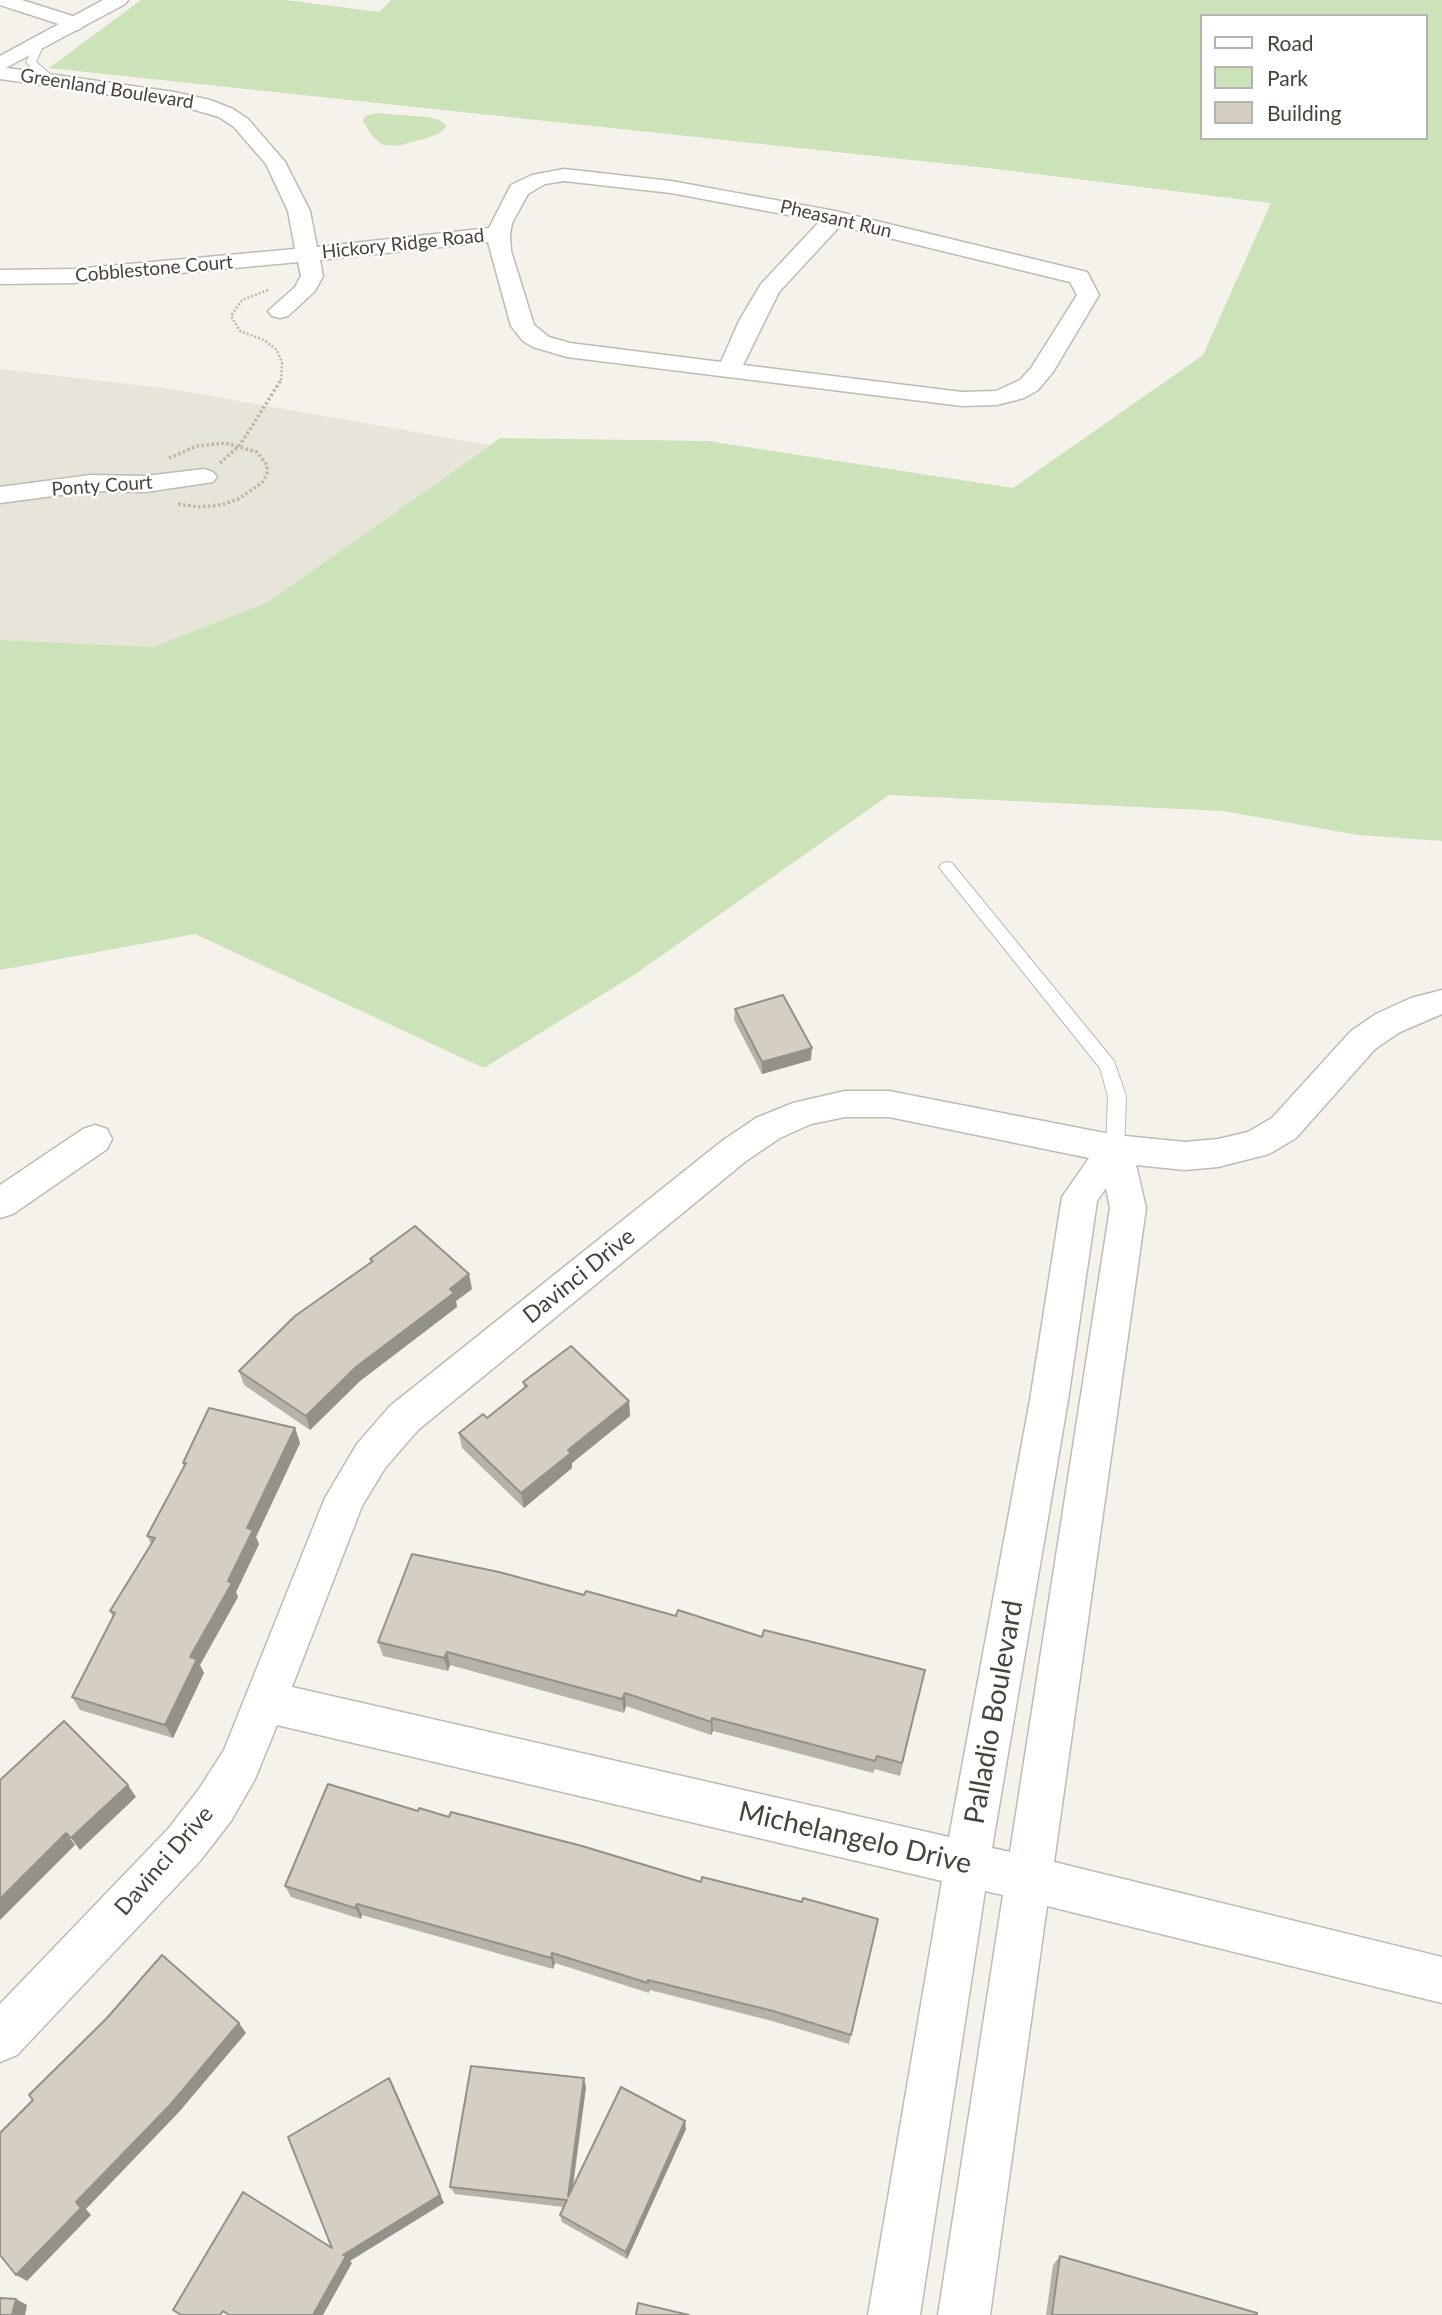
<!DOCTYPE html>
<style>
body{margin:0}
#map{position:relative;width:1442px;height:2315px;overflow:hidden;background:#f4f2eb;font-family:Lato,sans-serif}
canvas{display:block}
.legend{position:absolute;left:1200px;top:14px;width:228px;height:126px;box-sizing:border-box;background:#fff;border:2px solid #b6b4b0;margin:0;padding:9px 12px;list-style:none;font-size:21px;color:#48443a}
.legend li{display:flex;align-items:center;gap:14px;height:35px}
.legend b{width:35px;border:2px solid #b6b4b0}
</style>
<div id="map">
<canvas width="1442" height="2315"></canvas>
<ul class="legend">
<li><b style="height:9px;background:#fff"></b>Road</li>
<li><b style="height:19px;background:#cce3b9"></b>Park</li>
<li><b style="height:19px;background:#d4cfc2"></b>Building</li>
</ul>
</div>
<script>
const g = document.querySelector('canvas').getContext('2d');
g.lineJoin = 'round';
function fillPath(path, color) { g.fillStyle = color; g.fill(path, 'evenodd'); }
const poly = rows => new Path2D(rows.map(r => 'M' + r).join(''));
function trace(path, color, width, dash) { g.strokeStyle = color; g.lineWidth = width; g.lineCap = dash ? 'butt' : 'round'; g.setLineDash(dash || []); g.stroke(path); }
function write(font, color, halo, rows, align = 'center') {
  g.font = font + ' Lato,sans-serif'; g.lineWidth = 5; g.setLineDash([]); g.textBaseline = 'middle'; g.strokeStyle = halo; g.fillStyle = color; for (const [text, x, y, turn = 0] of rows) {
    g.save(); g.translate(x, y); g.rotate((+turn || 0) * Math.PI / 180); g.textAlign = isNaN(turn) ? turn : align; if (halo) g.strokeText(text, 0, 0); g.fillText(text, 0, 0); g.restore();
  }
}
fillPath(poly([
 [0,369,171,389,489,445,268,602,153,647,0,640]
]), '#e7e4da');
fillPath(poly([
 [141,0,286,0,379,12,391,0,1442,0,1442,841,1359,835,1222,811,889,795,634,975,484,1068,195,934,0,970,0,640,153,647,268,602,500,438,708,441,1013,488,1203,355,1271,203,996,169,49,68],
 [1202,16,1426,16,1426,138,1202,138],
 [375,113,428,117,439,120,447,126,438,134,424,139,397,146,383,145,372,136,363,121,364,117]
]), '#cce3b9');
const service = poly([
 [35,44,43,46,36,62,56,79,56,83,48,83,38,76,26,62,35,44],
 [947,862,952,863,1114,1061,1126,1096,1124,1149,1121,1154,1109,1154,1106,1149,1108,1096,1100,1068,942,871,939,867,942,863,947,862]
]);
const minor = poly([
 [0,0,22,0,85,20,87,24,78,30,71,28,0,5,0,0],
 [0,67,174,92,210,100,233,109,248,119,285,162,310,211,317,247,489,228,511,185,532,175,564,169,671,181,835,211,1087,272,1099,295,1053,372,1038,390,1024,398,997,405,962,406,567,357,533,347,523,341,511,326,488,242,320,260,323,276,315,291,288,316,280,318,272,316,268,311,295,287,301,276,298,262,74,283,0,284,0,270,74,269,295,249,288,211,266,164,234,127,219,117,174,104,0,79,0,67],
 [564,181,671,193,820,221,761,284,739,321,721,362,570,343,549,337,534,325,511,251,510,234,512,223,528,194,545,184,564,181],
 [840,226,1070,282,1077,295,1031,368,1020,380,996,391,962,392,743,365,779,292,840,226],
 [204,469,213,472,217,477,213,482,146,492,91,491,0,503,0,487,91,475,146,476,204,469],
 [1442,990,1442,1014,1400,1032,1375,1049,1296,1138,1269,1154,1218,1167,1185,1170,1136,1165,1146,1208,1054,1862,1442,1957,1442,2003,1047,1906,990,2315,938,2315,1003,1895,985,1891,920,2315,868,2315,942,1881,277,1725,255,1779,231,1821,200,1861,17,2055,0,2062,0,2004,168,1829,199,1789,224,1750,325,1498,357,1444,390,1406,722,1141,756,1118,793,1103,845,1091,889,1091,1115,1135,1185,1142,1218,1139,1248,1132,1272,1118,1351,1031,1376,1014,1411,998,1442,990],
 [845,1117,889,1117,1089,1158,1062,1197,1030,1400,949,1837,292,1687,362,1506,385,1468,418,1430,746,1161,780,1138,811,1124,845,1117],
 [1106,1188,1110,1208,1010,1852,992,1848,1068,1400,1097,1201,1106,1188],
 [95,1125,107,1129,112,1139,107,1149,13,1214,0,1218,0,1185,83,1129,95,1125]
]);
const tertiary = poly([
 [103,0,128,0,125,4,0,71,0,56,103,0]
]);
trace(service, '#bfbbaf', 2);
trace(minor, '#bfbbaf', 3);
trace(tertiary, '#bfbbaf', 3);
trace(poly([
 [268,290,242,300,231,316,240,331,264,340,277,350,282,363,281,381]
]), '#bfb7a1', 2.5, [2, 2]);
trace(poly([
 [169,458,197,446,225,443,257,452,267,465,267,474,262,483,238,499,221,505,198,507,178,504],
 [220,463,240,445,281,380]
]), '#bfb7a1', 3.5, [2.5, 2.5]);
fillPath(service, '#fff');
fillPath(minor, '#fff');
fillPath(tertiary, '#fff');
fillPath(poly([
 [735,1009,811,1060,762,1074,734,1020],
 [370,1259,472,1289,456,1301,457,1307,360,1381,310,1430,244,1385,239,1371,371,1263],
 [523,1382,629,1401,630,1416,572,1463,572,1468,524,1508,462,1448,459,1433,487,1418,524,1388],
 [295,1428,300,1443,256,1537,259,1544,236,1592,238,1597,200,1665,204,1673,173,1738,80,1710,72,1697,113,1617,110,1611,151,1544,147,1536,184,1467,183,1463],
 [584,1595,762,1637,922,1683,900,1776,875,1769,873,1773,713,1731,711,1735,626,1706,624,1713,450,1665,448,1671,383,1656,378,1642],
 [418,1811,449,1817,701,1882,802,1902,878,1919,849,2044,772,2021,650,1990,649,1993,555,1963,553,1969,362,1915,361,1919,291,1897,285,1886],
 [586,2087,573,2188,686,2129,627,2259,562,2222,560,2215,563,2207,455,2194,450,2187],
 [1060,2256,1257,2315,1046,2315,1053,2265]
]), '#b6b2a7');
fillPath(poly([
 [812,1048,811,1060,762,1074,762,1062],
 [469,1274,472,1289,456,1301,457,1307,360,1381,310,1430,306,1416,356,1367,450,1289],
 [629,1401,630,1416,572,1463,572,1468,524,1508,521,1493,568,1450],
 [295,1428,300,1443,256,1537,259,1544,236,1592,238,1597,200,1665,204,1673,173,1738,165,1725,190,1657,228,1581,247,1528],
 [447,1652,450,1665,448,1671,444,1658],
 [625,1693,626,1706,624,1713,622,1699],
 [712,1718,713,1731,711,1735,711,1722],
 [128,1785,136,1797,80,1850,71,1838],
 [66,1833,75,1845,0,1920,0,1899],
 [357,1904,362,1915,361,1919,355,1908],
 [552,1953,555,1963,553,1969,551,1958],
 [239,2023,246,2033,179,2112,86,2209,91,2215,27,2281,16,2275,76,2202],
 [389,2078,394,2087,444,2203,350,2261,352,2263,323,2315,313,2315],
 [584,2078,586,2087,570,2205,568,2197],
 [685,2121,686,2129,627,2259,626,2252],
 [16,2299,27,2305,25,2315,12,2315]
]), '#949188');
const building = poly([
 [783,995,812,1048,762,1062,735,1009,783,995],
 [415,1226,469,1274,450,1289,454,1293,356,1367,306,1416,239,1371,295,1316,373,1261,370,1259,415,1226],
 [571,1346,629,1401,568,1450,571,1453,521,1493,459,1433,483,1414,487,1418,527,1386,523,1382,571,1346],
 [209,1408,295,1428,247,1528,253,1530,228,1581,232,1583,190,1657,197,1659,165,1725,72,1697,115,1613,110,1611,155,1538,147,1536,186,1463,183,1463,209,1408],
 [412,1554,499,1572,584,1595,586,1591,676,1616,678,1610,762,1637,764,1630,925,1670,902,1763,877,1756,875,1761,712,1718,711,1722,625,1693,622,1699,447,1652,444,1658,378,1642,412,1554],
 [64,1721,128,1785,71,1838,66,1833,0,1899,0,1780,64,1721],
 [328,1784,418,1811,419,1808,449,1817,451,1812,582,1846,701,1882,702,1877,802,1902,803,1898,878,1919,851,2035,773,2011,648,1980,648,1983,552,1953,551,1958,357,1904,355,1908,285,1886,328,1784],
 [162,1955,239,2023,171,2104,76,2202,81,2208,16,2275,0,2255,0,2133,33,2100,29,2095,107,2018,162,1955],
 [471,2066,584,2078,568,2197,621,2087,685,2121,626,2252,560,2215,567,2200,450,2187,471,2066],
 [389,2078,440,2195,343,2255,346,2256,313,2315,229,2315,223,2311,220,2315,181,2315,173,2310,243,2192,332,2248,288,2137,389,2078],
 [1060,2256,1257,2313,1257,2315,1052,2315,1060,2256],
 [0,2298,16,2299,12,2315,0,2315,0,2298],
 [638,2303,689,2315,636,2315,638,2303]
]);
fillPath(building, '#d4cfc2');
trace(building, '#949188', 2);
write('19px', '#48443a', '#fff', [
 ["Greenland Boulevard",107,89,9],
 ["Pheasant Run",836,219,13],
 ["Hickory Ridge Road",403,244,-6],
 ["Cobblestone Court",154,269,-5],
 ["Ponty Court",102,486,-4]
]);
write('23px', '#48443a', '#fff', [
 ["Davinci Drive",579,1276,-39],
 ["Davinci Drive",164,1861,-49]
]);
write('28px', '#48443a', '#fff', [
 ["Palladio Boulevard",994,1712,-80],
 ["Michelangelo Drive",855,1838,13]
]);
</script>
